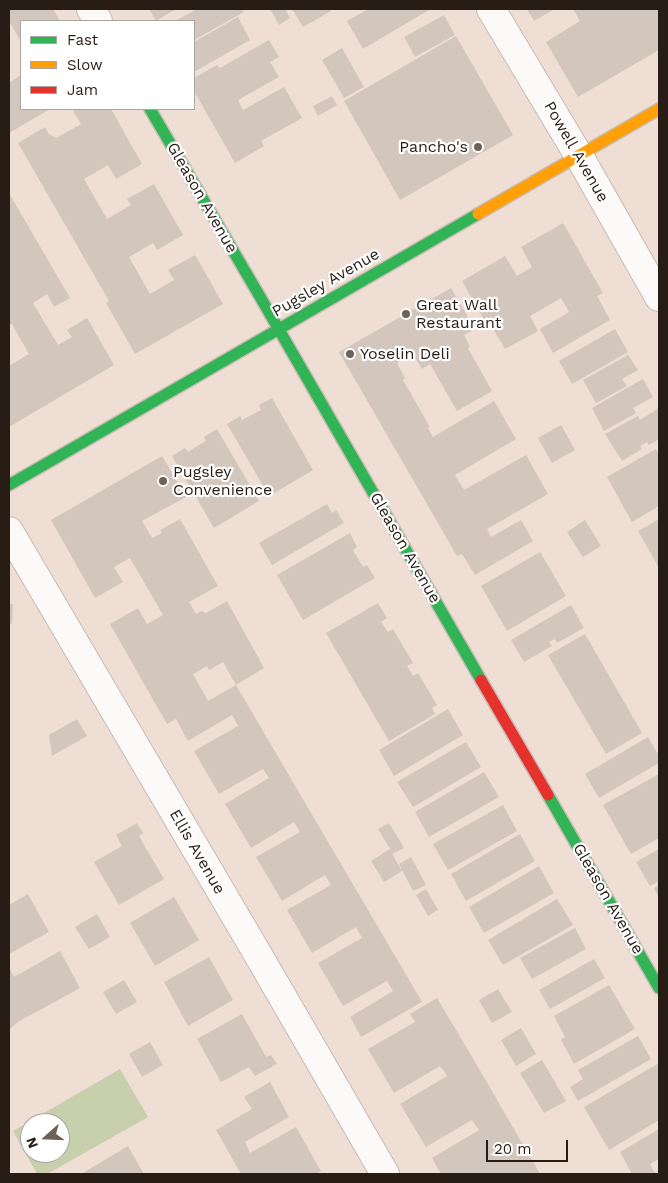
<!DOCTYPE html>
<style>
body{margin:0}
#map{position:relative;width:668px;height:1183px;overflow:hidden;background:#eeded3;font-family:"Work Sans",sans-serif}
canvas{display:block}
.frame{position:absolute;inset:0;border:10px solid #281d15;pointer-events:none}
.legend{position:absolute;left:20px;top:20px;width:175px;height:90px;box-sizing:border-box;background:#fff;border:1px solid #a9a5a1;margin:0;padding:6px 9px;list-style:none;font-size:15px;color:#281d15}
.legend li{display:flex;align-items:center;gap:10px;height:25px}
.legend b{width:25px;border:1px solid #a9a5a1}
.north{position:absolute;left:20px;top:1113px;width:50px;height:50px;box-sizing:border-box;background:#fff;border:1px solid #a9a5a1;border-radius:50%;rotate:250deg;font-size:14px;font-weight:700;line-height:20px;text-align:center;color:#281d15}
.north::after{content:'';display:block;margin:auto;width:18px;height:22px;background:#6d6158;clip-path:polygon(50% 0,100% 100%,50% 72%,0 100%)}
.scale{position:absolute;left:486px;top:1140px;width:82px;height:22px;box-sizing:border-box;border:2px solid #281d15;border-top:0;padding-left:6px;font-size:15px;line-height:18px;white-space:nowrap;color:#281d15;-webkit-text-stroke:4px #fff;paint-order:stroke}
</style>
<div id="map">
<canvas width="668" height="1183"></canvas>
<div class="frame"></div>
<ul class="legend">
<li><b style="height:6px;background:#30b455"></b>Fast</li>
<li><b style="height:6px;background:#ff9f0a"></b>Slow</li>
<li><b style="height:6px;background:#e5322d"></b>Jam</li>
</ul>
<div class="north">N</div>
<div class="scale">20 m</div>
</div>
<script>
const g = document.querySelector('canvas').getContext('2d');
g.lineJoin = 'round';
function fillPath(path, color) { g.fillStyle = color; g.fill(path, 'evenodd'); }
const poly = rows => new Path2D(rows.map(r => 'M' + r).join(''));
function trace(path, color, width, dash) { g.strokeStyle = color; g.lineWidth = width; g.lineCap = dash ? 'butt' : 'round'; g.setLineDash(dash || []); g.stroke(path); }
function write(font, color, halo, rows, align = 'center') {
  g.font = font + ' "Work Sans",sans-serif'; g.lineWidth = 4.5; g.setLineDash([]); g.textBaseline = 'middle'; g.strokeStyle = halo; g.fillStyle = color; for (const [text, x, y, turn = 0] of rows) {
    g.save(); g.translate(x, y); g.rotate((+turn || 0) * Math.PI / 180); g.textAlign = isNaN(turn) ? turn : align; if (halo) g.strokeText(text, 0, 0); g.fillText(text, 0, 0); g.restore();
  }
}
fillPath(poly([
 [120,1069,148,1117,47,1174,37,1174,13,1131],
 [30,1123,60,1123,60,1153,30,1153]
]), '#c8cfad');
fillPath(poly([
 [9,9,53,9,60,21,21,21,21,42,9,21],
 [149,9,176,9,156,21],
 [197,9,241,9,244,12,194,40,194,21,175,21],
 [270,9,285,9,290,18,279,25],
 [292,9,330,9,331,11,303,27],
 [368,9,428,9,429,10,363,49,347,21],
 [527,9,555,9,534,21],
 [573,9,659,9,659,50,578,97,546,42,580,21],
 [444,15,455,35,415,57,404,37],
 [238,17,250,40,194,72,194,42],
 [456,36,513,135,400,200,344,101],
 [269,40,279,57,270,62,279,77,238,100,243,110,284,87,302,118,261,141,264,146,235,163,194,91,194,78,217,65,220,68],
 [342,48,364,87,344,98,322,60],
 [21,75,21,109,50,109,9,133,9,83],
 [332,96,337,105,318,116,313,106],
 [76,109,111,109,142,164,116,179,108,165,84,179,107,219,131,205,127,199,154,184,183,235,157,250,153,243,129,257,150,294,174,280,168,270,195,255,223,304,135,354,106,303,109,301,18,143,45,127,49,134,56,138,81,124,73,111],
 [9,193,70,298,54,307,47,294,33,303,58,345,72,337,67,330,87,318,114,365,9,427,9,366,29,354,12,324,9,325],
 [563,223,603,293,597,296,610,320,553,353,540,329,569,312,561,298,530,316,538,331,505,349,492,327,489,328,462,281,505,256,517,276,532,267,521,247],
 [451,288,475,329,464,335,470,347,468,348,492,391,457,411,430,364,422,369,413,354,397,363,405,378,403,380,430,427,428,428,433,437,494,401,516,439,455,475,464,490,526,455,548,494,487,529,491,537,521,520,533,541,475,575,462,554,457,556,339,352],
 [615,329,628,352,572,384,559,361],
 [628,355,638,370,622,379,627,386,596,403,583,380],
 [643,379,653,397,633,408,636,413,604,431,592,408],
 [272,398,313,470,269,496,227,424,240,416,242,420,261,410,259,405],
 [659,408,659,439,649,445,647,442,640,446,642,449,622,461,605,434,638,416,640,420],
 [561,425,575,450,552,463,538,438],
 [217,429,259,501,214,528,172,456,185,448,188,452,197,446,206,441,204,437],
 [656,449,659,455,659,506,632,522,607,477],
 [162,456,186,497,142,521,152,538,162,533,160,530,180,519,218,586,189,602,196,614,201,611,206,613,227,601,264,668,236,685,422,1002,361,1037,350,1017,393,991,387,981,343,1006,318,963,362,938,356,927,312,953,287,910,331,885,325,875,282,901,256,857,300,832,294,822,251,848,225,804,269,778,263,769,219,794,194,751,238,726,235,720,232,715,188,741,176,719,167,724,110,624,138,608,147,624,163,615,130,558,114,567,123,582,95,598,51,520],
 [223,662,236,685,208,701,193,674,207,666,209,670],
 [327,504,332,513,336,510,344,523,272,565,259,543],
 [659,519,659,568,638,531],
 [585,520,601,546,583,557,567,532],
 [350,533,357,547,353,550,363,567,367,565,375,578,303,620,277,575],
 [540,552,566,596,507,631,481,586],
 [378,603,387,618,381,622,388,632,393,629,413,663,407,666,413,676,418,673,437,705,432,708,435,714,389,741,326,633],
 [9,604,13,604,12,624,9,624],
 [571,605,584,628,557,643,555,639,549,642,552,646,524,662,511,640],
 [585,634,642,733,606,754,548,655],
 [448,709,463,735,394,776,379,750],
 [77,719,87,736,52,756,49,735],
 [648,737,659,756,659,763,599,798,585,774],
 [466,742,481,767,413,807,397,782],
 [484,772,499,797,429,837,415,812],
 [659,774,659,838,631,854,603,805],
 [503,805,517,831,448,870,433,844],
 [137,823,143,833,139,836,164,879,119,905,94,862,122,846,116,835],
 [389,823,404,848,392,854,402,871,384,882,371,861,390,849,378,829],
 [520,834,535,861,466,901,451,874],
 [659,849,659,881,650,886,636,862],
 [411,857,426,885,413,891,399,864],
 [539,866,554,893,484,933,469,907],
 [659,885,659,898,654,888],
 [426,889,438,910,428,916,416,895],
 [28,894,49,932,9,954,9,905],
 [174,897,199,940,155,966,130,923],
 [557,899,573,925,503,965,488,940],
 [97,914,110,937,89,949,75,927],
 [575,928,586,949,532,979,520,958],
 [60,951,80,988,18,1022,9,1030,9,967,14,977],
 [209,957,233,1000,188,1026,164,982],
 [594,959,605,978,550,1009,539,990],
 [124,980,137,1002,116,1014,103,992],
 [609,985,635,1029,574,1064,561,1040,565,1037,554,1016],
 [498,989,512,1012,492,1023,479,1000],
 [437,998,471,1055,540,1174,441,1174,432,1158,479,1130,472,1120,426,1147,400,1104,447,1076,444,1071,440,1066,394,1093,368,1049,415,1022,410,1014],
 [242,1014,266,1057,271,1055,277,1064,255,1076,249,1067,221,1082,197,1039],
 [521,1028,536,1054,516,1066,501,1040],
 [638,1036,651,1059,578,1101,570,1087,583,1079,578,1070],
 [150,1042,163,1065,142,1077,129,1054],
 [542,1060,566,1101,544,1113,520,1073],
 [659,1063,659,1120,609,1150,584,1107],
 [270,1082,289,1117,245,1142,250,1153,296,1127,321,1171,316,1174,241,1174,216,1130,252,1109,244,1097],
 [659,1129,659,1159,650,1164,655,1173,659,1171,659,1174,632,1174,620,1152],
 [128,1146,144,1174,81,1174]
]), '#d3c7bd');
const street = poly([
 [91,9,98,21],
 [491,9,579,156,659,297],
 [9,531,260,958,385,1174]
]);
const fast = poly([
 [150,109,259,295,481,680],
 [9,485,478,214],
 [548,795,659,988]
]);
const slow = poly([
 [478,214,659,109]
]);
const jam = poly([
 [481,680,548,795]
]);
trace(street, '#c8bbb3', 30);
trace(fast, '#c8bbb3', 14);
trace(slow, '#c8bbb3', 14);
trace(jam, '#c8bbb3', 14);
trace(street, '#fcfaf8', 28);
trace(fast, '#30b455', 11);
trace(slow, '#ff9f0a', 11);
trace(jam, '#e5322d', 11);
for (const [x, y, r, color] of [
 [478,147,5,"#6d6158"],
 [406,314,5,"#6d6158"],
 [350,354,5,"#6d6158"],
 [163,481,5,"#6d6158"]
]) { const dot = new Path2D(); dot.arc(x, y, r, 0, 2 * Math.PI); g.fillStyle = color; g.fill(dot); trace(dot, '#fff', 2); }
write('16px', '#281d15', '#fff', [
 ["Pancho's",468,147,"right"],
 ["Great Wall",416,305],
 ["Restaurant",416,323],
 ["Yoselin Deli",360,354],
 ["Pugsley",173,472],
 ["Convenience",173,490]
], 'left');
write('16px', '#281d15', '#fff', [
 ["Powell Avenue",576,152,60],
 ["Gleason Avenue",202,198,60],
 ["Pugsley Avenue",326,283,-30],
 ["Gleason Avenue",405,548,60],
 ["Ellis Avenue",197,852,60],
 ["Gleason Avenue",608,899,60]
]);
</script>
